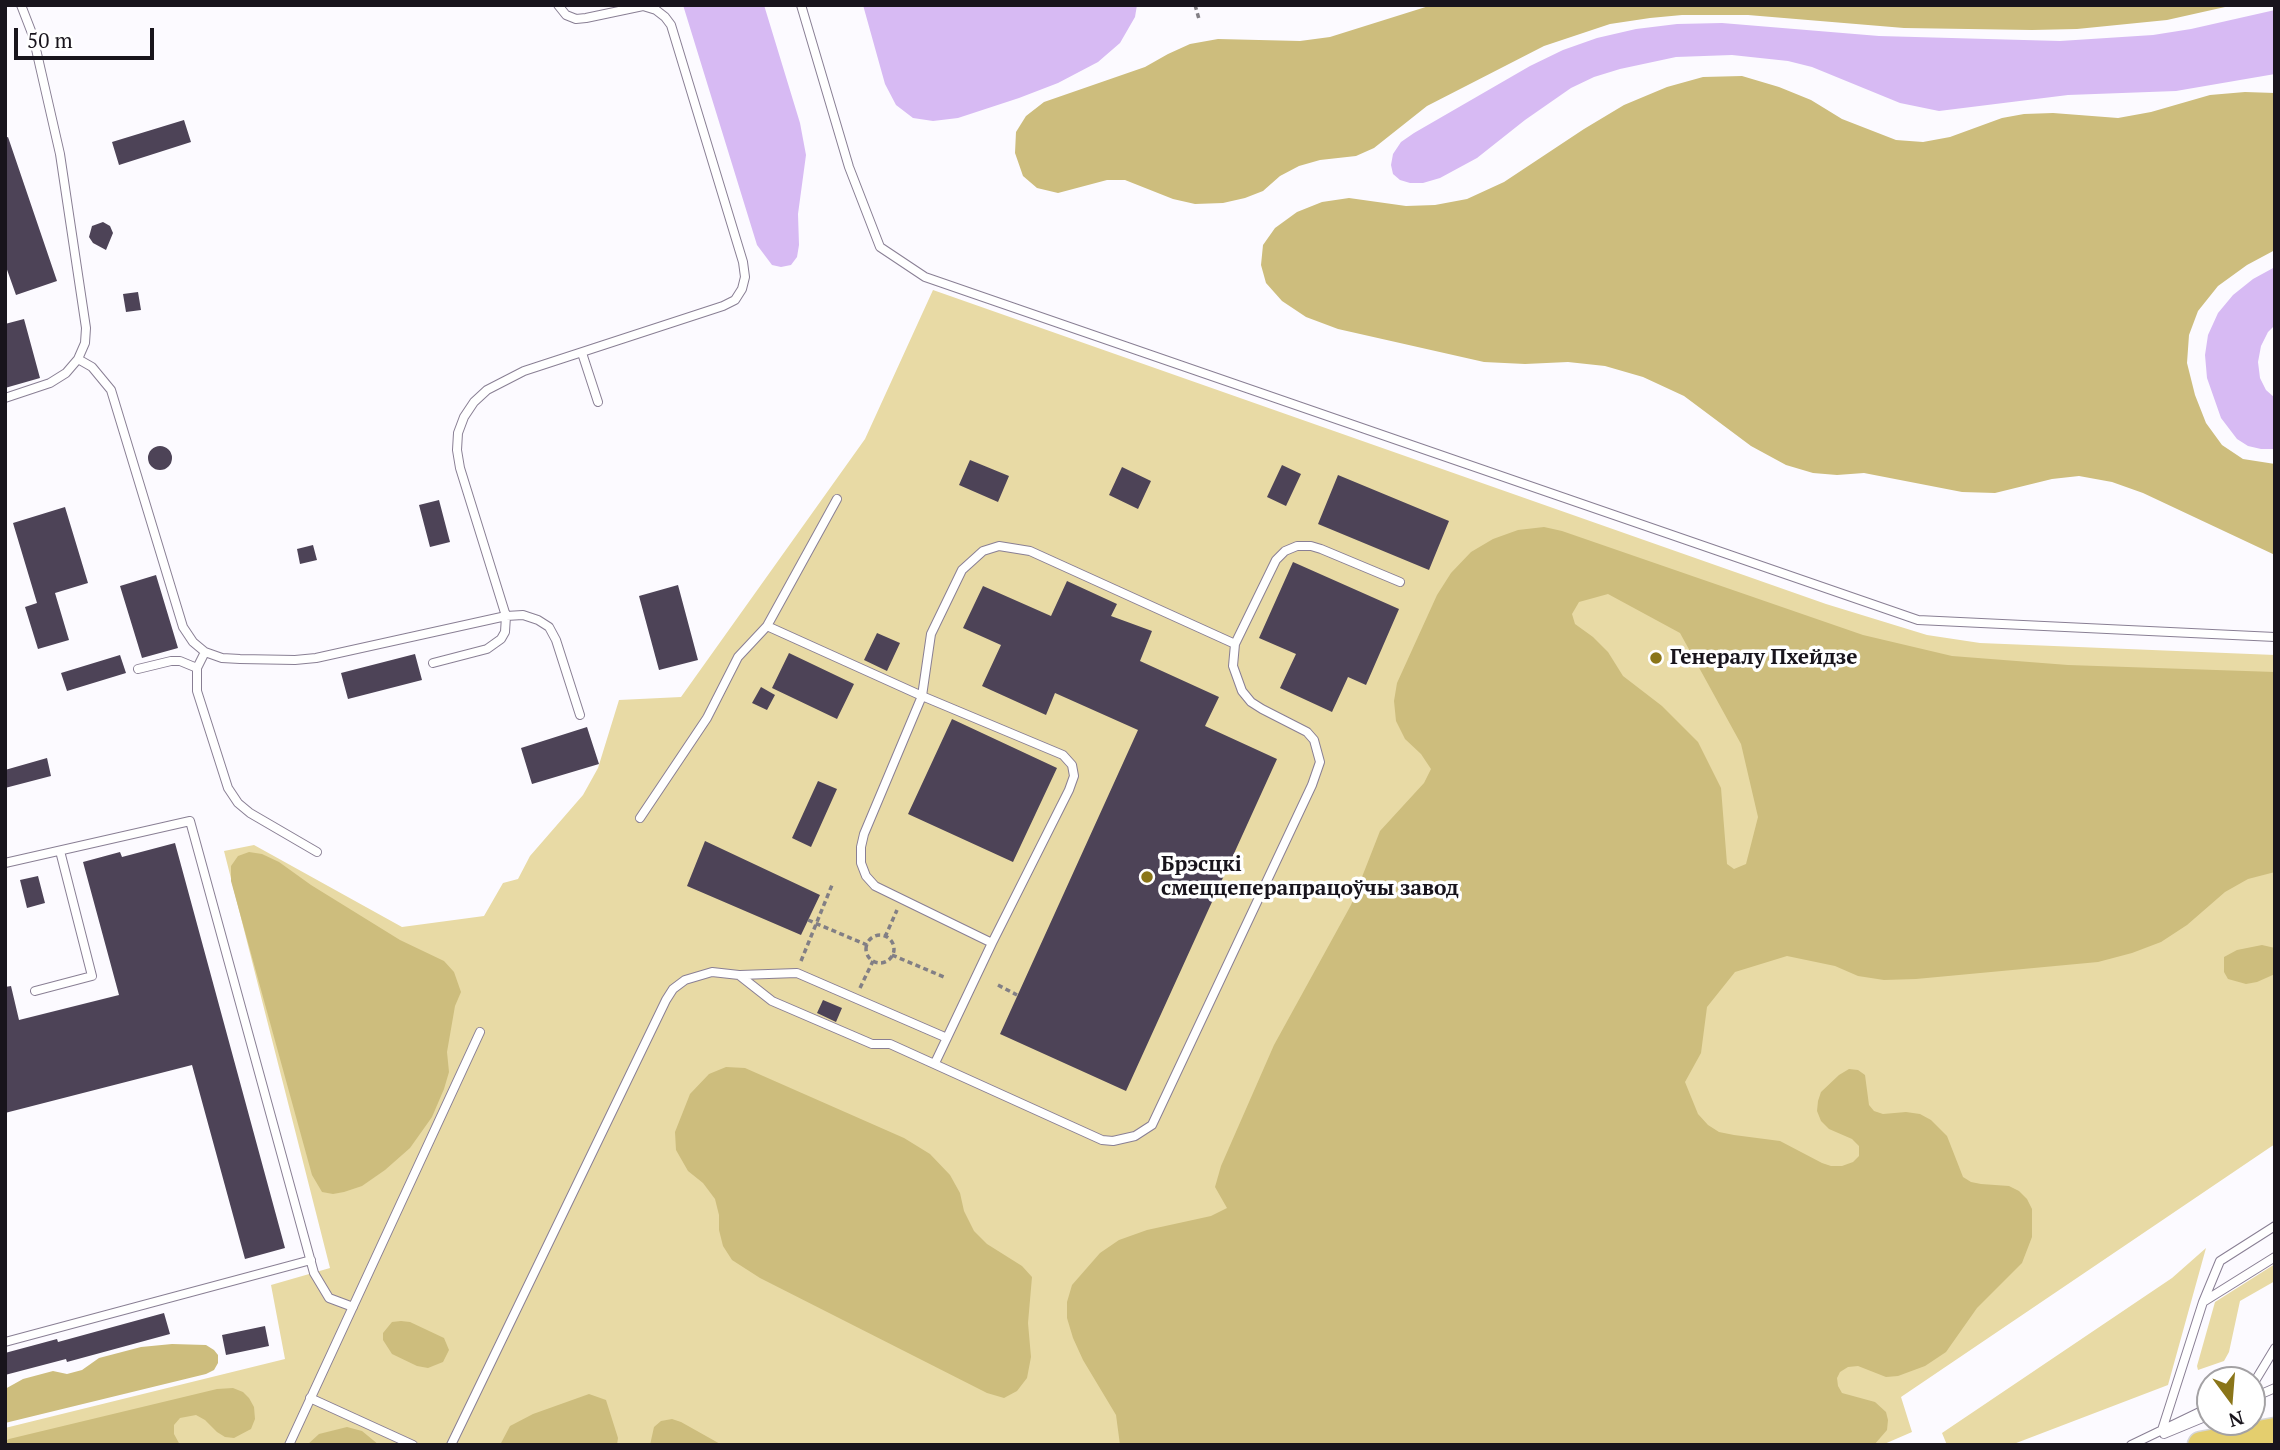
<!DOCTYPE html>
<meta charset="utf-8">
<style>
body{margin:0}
#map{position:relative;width:2280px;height:1450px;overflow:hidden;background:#fcfaff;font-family:"PT Serif",serif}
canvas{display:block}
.frame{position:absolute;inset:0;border:7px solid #18141c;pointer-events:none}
.north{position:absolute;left:2196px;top:1366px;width:70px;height:70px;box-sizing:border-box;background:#fff;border:2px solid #a3a1a4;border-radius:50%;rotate:164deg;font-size:19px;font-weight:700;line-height:28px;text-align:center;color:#18141c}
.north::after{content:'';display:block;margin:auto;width:24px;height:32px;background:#8a7519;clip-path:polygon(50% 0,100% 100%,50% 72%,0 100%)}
.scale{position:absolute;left:14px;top:28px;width:140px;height:32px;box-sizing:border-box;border:4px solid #18141c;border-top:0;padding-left:9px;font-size:21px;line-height:24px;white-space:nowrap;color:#18141c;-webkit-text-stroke:5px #fff;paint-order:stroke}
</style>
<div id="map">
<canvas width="2280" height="1450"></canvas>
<div class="frame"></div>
<div class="north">N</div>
<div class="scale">50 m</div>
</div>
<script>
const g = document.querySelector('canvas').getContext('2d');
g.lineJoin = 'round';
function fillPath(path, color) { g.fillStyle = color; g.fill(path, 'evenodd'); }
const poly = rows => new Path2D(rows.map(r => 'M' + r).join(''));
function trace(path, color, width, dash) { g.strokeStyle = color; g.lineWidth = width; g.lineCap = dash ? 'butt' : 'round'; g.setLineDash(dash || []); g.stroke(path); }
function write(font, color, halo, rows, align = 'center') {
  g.font = font + ' "PT Serif",serif'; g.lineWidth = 7; g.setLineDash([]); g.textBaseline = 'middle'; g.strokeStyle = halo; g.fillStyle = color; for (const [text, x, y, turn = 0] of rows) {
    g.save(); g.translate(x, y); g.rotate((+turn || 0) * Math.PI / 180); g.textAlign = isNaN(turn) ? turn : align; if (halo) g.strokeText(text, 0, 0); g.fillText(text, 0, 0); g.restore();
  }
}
fillPath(poly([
 [933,290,1826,604,1927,635,1980,643,2275,655,2275,1144,1901,1397,1912,1432,1882,1445,5,1445,5,1428,285,1359,271,1285,330,1268,224,851,254,845,402,927,484,916,503,883,518,879,530,856,583,795,598,768,619,700,681,697,865,439],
 [2206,1248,2168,1385,2011,1445,1947,1445,1942,1433,2172,1278],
 [2275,1264,2275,1281,2240,1301,2229,1352,2224,1361,2198,1370,2197,1366,2215,1302]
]), '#e8daa5');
fillPath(poly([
 [1432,5,2234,5,2167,20,2077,29,2032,30,1904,28,1748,15,1682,15,1650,18,1610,24,1544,46,1427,106,1374,148,1356,156,1320,160,1299,166,1280,176,1263,191,1245,198,1223,203,1195,204,1173,199,1125,180,1107,180,1058,193,1037,188,1023,176,1015,153,1016,132,1026,116,1044,102,1145,67,1168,54,1190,44,1218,39,1300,41,1330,37],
 [1742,76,1779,87,1811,100,1842,119,1896,140,1923,142,1950,137,2002,118,2024,114,2053,113,2118,118,2151,112,2210,95,2245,92,2275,93,2275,250,2247,265,2218,286,2198,311,2189,335,2187,363,2195,395,2206,423,2222,445,2243,459,2275,464,2275,555,2143,493,2112,482,2079,476,2052,479,1995,493,1962,492,1864,473,1837,475,1813,473,1786,465,1751,446,1684,396,1643,377,1605,366,1568,362,1525,364,1484,362,1338,329,1306,317,1282,301,1266,283,1261,265,1263,245,1275,228,1297,212,1322,202,1349,198,1406,206,1435,205,1467,199,1504,182,1584,129,1624,105,1667,87,1703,77],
 [1544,527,1562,531,1863,635,1952,656,2068,665,2275,672,2275,872,2248,879,2225,892,2187,925,2161,942,2132,953,2098,962,1916,979,1884,980,1858,976,1835,966,1787,956,1735,972,1707,1007,1701,1053,1685,1082,1698,1114,1708,1125,1719,1132,1734,1135,1780,1141,1822,1163,1831,1166,1842,1166,1853,1162,1859,1156,1859,1146,1852,1139,1829,1129,1821,1121,1817,1111,1818,1101,1821,1092,1839,1075,1849,1069,1858,1070,1865,1075,1869,1105,1874,1111,1883,1114,1906,1112,1920,1114,1931,1120,1947,1136,1963,1177,1971,1182,1981,1184,2009,1186,2019,1191,2027,1199,2032,1209,2032,1237,2022,1263,1977,1308,1946,1352,1925,1366,1898,1376,1886,1377,1858,1366,1848,1367,1840,1372,1837,1378,1838,1386,1842,1393,1875,1402,1886,1412,1888,1420,1887,1430,1874,1445,1120,1445,1116,1415,1083,1360,1073,1338,1067,1318,1067,1302,1072,1285,1100,1253,1119,1240,1147,1230,1211,1216,1227,1208,1215,1187,1221,1166,1274,1045,1351,905,1380,831,1424,783,1431,769,1421,754,1405,739,1396,721,1394,701,1397,683,1437,595,1451,573,1471,552,1493,539,1518,530],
 [1608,594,1680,633,1741,744,1758,817,1746,864,1734,869,1727,864,1721,788,1698,742,1662,706,1623,676,1608,652,1593,637,1575,624,1572,614,1579,602],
 [249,852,262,854,279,862,311,885,400,940,444,961,454,972,461,992,455,1006,447,1052,449,1072,444,1089,432,1117,410,1148,385,1170,362,1186,344,1192,333,1194,322,1192,312,1175,231,881,231,866,238,856],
 [2262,945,2275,948,2275,974,2257,982,2246,984,2228,979,2224,972,2224,957,2237,950],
 [726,1067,745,1068,904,1138,930,1154,950,1175,960,1193,964,1211,974,1231,987,1244,1022,1266,1032,1277,1028,1323,1031,1357,1027,1378,1017,1391,1004,1398,987,1393,760,1278,732,1260,723,1246,719,1230,719,1215,715,1199,703,1183,688,1171,676,1150,675,1132,690,1094,709,1074],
 [401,1321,410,1322,444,1338,449,1350,443,1362,428,1368,417,1366,392,1354,383,1340,383,1333,392,1322],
 [172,1344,206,1345,214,1350,218,1355,218,1363,214,1370,206,1374,5,1423,5,1389,23,1379,53,1371,67,1374,82,1370,99,1358,141,1347],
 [233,1388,243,1392,249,1398,254,1407,255,1419,251,1429,234,1438,225,1437,217,1432,205,1420,196,1415,180,1418,174,1425,174,1434,180,1445,5,1445,5,1441,9,1439,217,1389],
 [589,1394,606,1400,618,1438,617,1445,500,1445,510,1426,533,1414],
 [672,1419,681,1422,722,1445,650,1445,654,1427,661,1421],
 [347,1427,362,1431,379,1445,307,1445,319,1434]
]), '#cdbd7d');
fillPath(poly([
 [683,5,764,5,800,123,806,155,798,214,799,245,797,257,791,265,781,267,772,265,757,245],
 [863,5,1137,5,1135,17,1120,43,1098,62,1058,83,1019,98,958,118,933,121,913,118,896,105,885,84],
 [2275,10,2275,74,2176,91,2068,95,1939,111,1900,103,1812,67,1788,61,1732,55,1676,57,1620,69,1594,77,1571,88,1525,120,1477,158,1440,178,1423,183,1410,183,1400,180,1393,174,1391,165,1393,154,1401,142,1414,133,1530,66,1563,50,1597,38,1636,29,1677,24,1722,23,1879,36,2060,41,2153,35,2191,29],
 [2275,267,2275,325,2268,332,2261,346,2258,362,2260,378,2266,390,2275,398,2275,449,2261,449,2248,446,2237,439,2221,418,2207,378,2205,355,2208,335,2218,313,2233,295,2253,279]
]), '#d7baf3');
fillPath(poly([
 [184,120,191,142,119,165,112,142],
 [8,137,57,281,16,295,5,264,5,138],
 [103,222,110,226,113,233,106,250,93,243,89,237,92,226],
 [138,292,141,310,126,312,123,294],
 [24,319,40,378,5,388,5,324],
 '148 458a12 12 0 1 1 24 0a12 12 0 1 1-24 0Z',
 [970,460,1009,476,998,502,959,485],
 [1282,465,1301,474,1286,506,1267,497],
 [1122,467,1151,481,1138,509,1109,495],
 [1338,475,1449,521,1429,570,1318,524],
 [439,500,450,542,430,547,419,505],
 [65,507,88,583,55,593,69,640,38,649,25,607,37,603,13,523],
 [313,545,317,560,300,564,297,549],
 [1293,562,1399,609,1366,685,1348,677,1332,712,1280,688,1296,654,1259,638],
 [156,575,178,648,142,658,120,586],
 [1067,581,1117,604,1111,616,1152,631,1140,661,1219,697,1205,726,1277,759,1126,1091,1000,1034,1138,730,1055,693,1046,715,982,686,1001,645,963,628,983,586,1051,616],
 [678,585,698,660,659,670,639,596],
 [877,633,900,643,887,671,864,660],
 [789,653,854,684,837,719,772,688],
 [415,654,422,680,348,699,341,673],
 [120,655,126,673,67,691,61,673],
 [761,687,775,695,767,710,752,703],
 [952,719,1057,768,1013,862,908,814],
 [587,727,599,764,532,784,521,748],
 [47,758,51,776,5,788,5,770],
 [818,781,837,789,811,847,792,838],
 [705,841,820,895,801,935,687,886],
 [175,843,285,1248,245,1259,192,1065,5,1113,5,987,11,986,19,1020,119,995,83,862,120,852,122,857],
 [38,876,45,903,27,908,20,880],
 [823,1000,842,1008,836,1022,817,1013],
 [164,1313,170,1334,67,1362,66,1359,5,1375,5,1353,57,1339,58,1342],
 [265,1326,269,1346,226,1355,222,1335]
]), '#4d4357');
const service = poly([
 [801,5,849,167,880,247,925,277,1918,620,2275,637],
 [582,353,598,402],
 [78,359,92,367,111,390,183,627,193,642,205,652,222,658,240,659,295,660,316,658,506,616,523,615,538,620,549,627,556,640,580,715],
 [5,398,50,383,66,373,78,359,85,343,86,328,60,154,33,36,21,5],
 [767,626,837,499],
 [205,652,197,668,197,691,228,788,238,803,250,813,317,852],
 [433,663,487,649,501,639,505,632,506,616,460,468,457,450,458,433,464,417,474,402,487,390,524,371,723,306,735,300,742,289,745,277,743,262,671,25,665,17,656,10,643,6,586,18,576,19,566,15,558,5],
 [138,669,171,661,180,661,197,668],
 [640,818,707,718,738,657,767,626,922,696,1063,755,1072,765,1074,776,1069,790,992,943],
 [5,863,190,821,314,1273,329,1298,353,1307],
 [740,975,797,973,947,1038],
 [35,991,92,976,60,851],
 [935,1063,992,943,875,886,866,876,861,863,861,847,864,834,922,696,931,634,962,570,983,551,999,546,1030,551,1235,644],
 [2203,1302,2220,1261,2275,1226],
 [5,1342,311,1260],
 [2252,1386,2275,1348],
 [310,1398,413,1445],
 [2252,1398,2275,1388],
 [2162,1430,2203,1302,2275,1257],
 [2164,1434,2210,1415],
 [289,1445,480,1032],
 [451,1445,666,1000,673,989,685,980,712,972,739,975,772,1001,872,1044,890,1044,1102,1140,1113,1141,1135,1136,1152,1125,1312,785,1320,762,1314,740,1307,732,1262,709,1251,702,1242,691,1233,666,1235,644,1276,560,1285,551,1297,546,1311,546,1321,549,1400,582],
 [2131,1445,2210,1407]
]);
const trunk = poly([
 [2201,1445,2275,1431]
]);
trace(service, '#897f94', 10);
trace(trunk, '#d5d5d6', 29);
trace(poly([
 [1195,5,1199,19],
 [808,920,867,945],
 '866 949a14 14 0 1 1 28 0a14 14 0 1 1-28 0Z',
 [885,937,897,910],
 [892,955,944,977],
 [801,961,832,885],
 [998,985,1017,995],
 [860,988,873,961]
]), '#827f85', 3.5, [5, 3.5]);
trace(service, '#fff', 8);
trace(trunk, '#e4ce6e', 26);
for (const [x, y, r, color] of [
 [1656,658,7,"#8a7519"],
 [1147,877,7,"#8a7519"]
]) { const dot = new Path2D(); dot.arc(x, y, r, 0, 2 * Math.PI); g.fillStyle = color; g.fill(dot); trace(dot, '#fff', 2.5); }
write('bold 21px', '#18141c', '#fff', [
 ["Генералу Пхейдзе",1670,658],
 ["Брэсцкі",1161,865],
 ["смеццеперапрацоўчы завод",1161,889]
], 'left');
</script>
